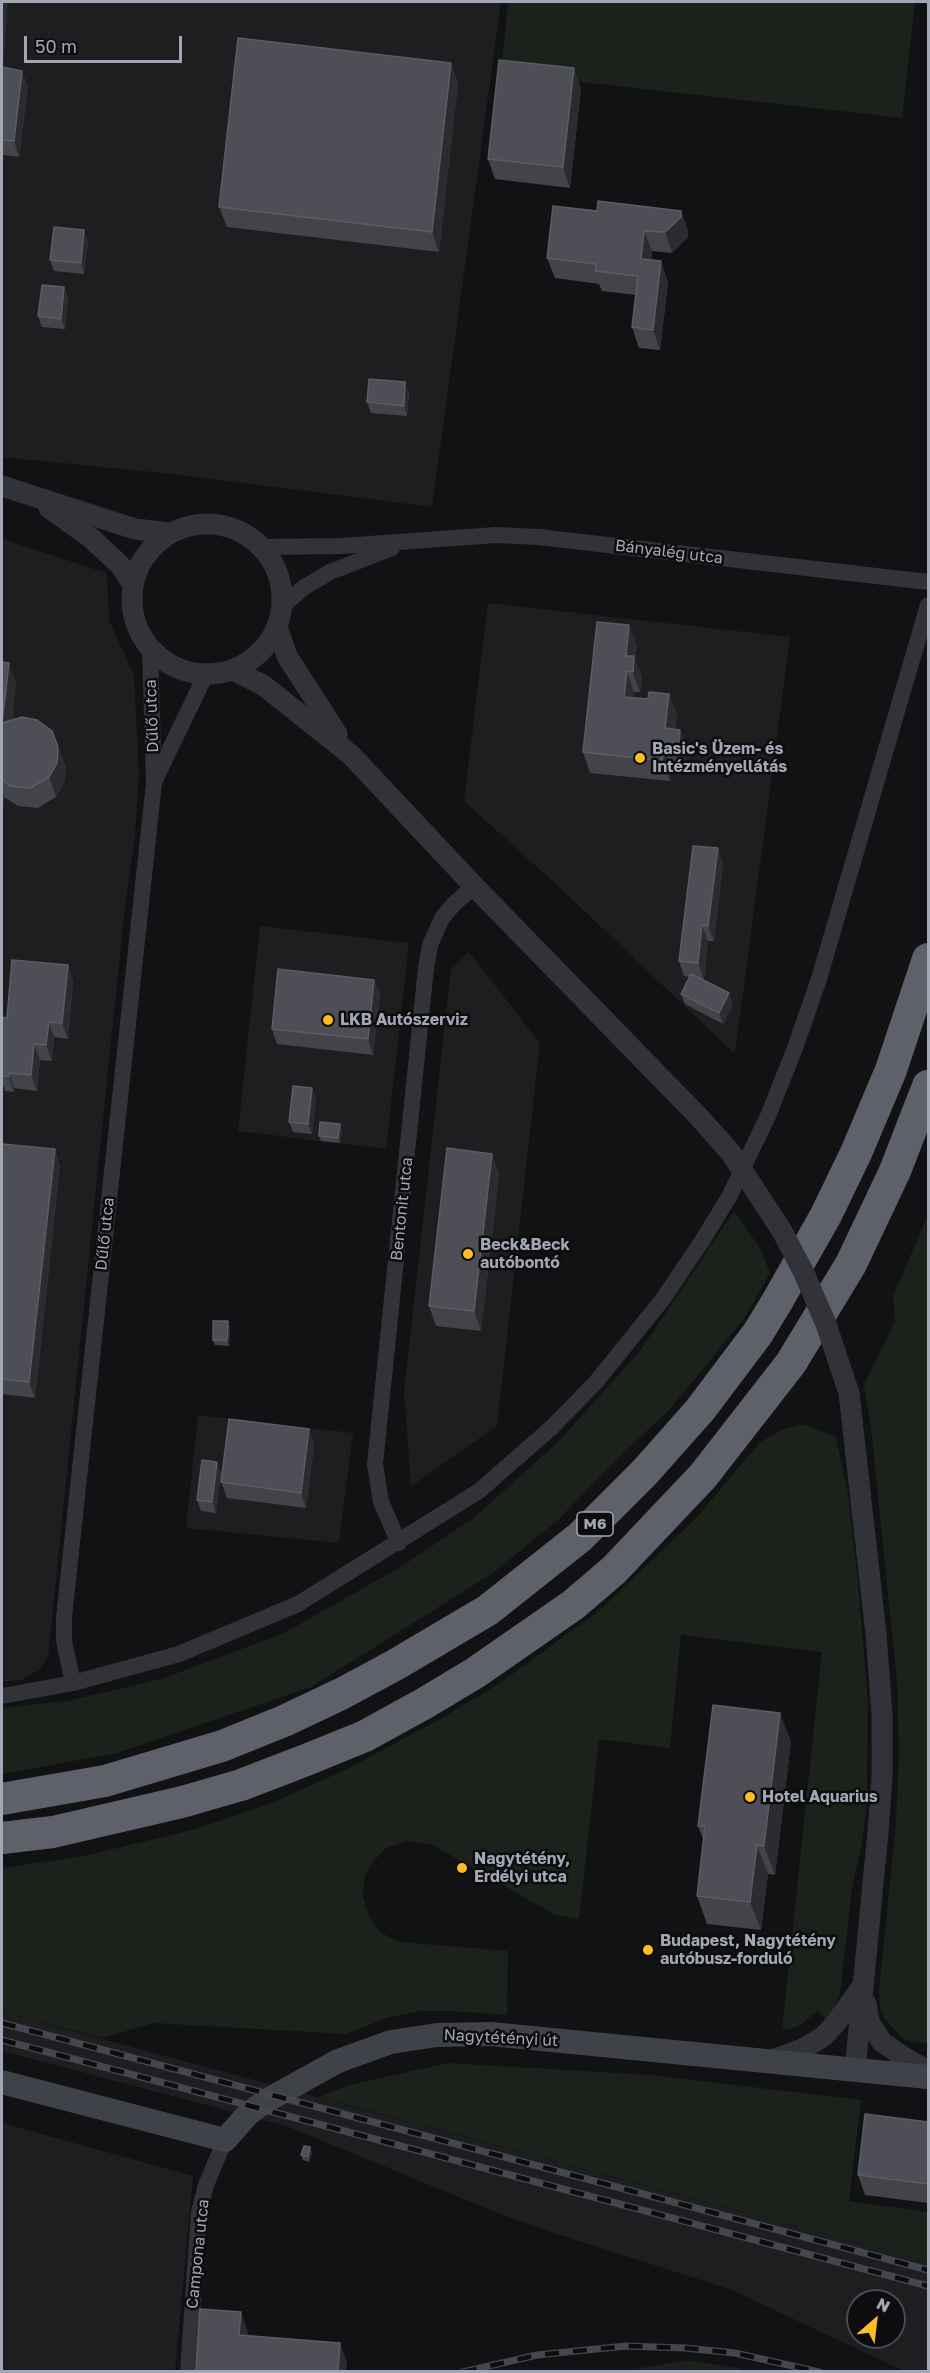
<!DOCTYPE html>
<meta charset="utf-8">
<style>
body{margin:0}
#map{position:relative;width:930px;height:2373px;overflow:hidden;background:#121214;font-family:"Golos Text",sans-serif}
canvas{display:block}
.frame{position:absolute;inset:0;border:3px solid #a2a7b6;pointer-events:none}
.north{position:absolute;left:846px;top:2289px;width:60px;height:60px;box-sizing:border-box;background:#0d0d0f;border:2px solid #494b52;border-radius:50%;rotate:28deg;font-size:16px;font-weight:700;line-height:24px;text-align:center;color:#a2a7b6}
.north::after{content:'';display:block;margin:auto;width:21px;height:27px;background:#ffbd1e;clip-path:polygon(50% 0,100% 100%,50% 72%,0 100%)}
.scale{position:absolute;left:24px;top:36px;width:158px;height:27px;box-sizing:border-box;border:3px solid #a2a7b6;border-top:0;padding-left:8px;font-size:18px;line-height:21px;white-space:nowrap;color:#a2a7b6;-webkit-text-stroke:4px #0d0d0f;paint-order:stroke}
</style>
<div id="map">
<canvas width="930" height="2373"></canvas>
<div class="frame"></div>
<div class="north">N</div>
<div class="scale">50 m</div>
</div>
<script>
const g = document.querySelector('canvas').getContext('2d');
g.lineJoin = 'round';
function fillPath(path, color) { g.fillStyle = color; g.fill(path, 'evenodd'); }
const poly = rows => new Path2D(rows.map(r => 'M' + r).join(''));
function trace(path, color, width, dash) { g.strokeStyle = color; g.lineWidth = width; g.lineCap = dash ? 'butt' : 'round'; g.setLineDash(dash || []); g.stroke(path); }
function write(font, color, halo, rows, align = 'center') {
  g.font = font + ' "Golos Text",sans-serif'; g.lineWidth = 5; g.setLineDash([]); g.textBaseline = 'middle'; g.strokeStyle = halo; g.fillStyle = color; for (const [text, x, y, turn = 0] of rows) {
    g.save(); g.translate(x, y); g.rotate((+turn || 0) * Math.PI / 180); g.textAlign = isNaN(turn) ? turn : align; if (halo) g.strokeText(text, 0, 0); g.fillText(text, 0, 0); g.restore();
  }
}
fillPath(poly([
 [2,2,501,2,432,507,172,474,2,457],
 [2,539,107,573,109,620,134,675,139,774,135,836,125,905,48,1657,39,1670,21,1680,2,1682],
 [488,603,790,637,735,1054,559,887,464,801],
 [260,926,409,943,386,1149,238,1131],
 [469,952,540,1043,497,1426,411,1486,404,1392,451,969],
 [198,1415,353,1433,339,1543,186,1528],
 [2,2012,928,2262,928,2371,904,2371,732,2290,560,2235,500,2214,286,2126,2,2051],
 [858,2301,894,2301,894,2337,858,2337],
 [2,2123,193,2176,175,2371,2,2371],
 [688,2360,686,2371,622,2371]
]), '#1e1e21');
fillPath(poly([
 [508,2,915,2,902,118,501,73],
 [734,1211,760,1248,770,1273,744,1319,670,1409,615,1461,558,1520,493,1573,311,1687,117,1753,2,1774,2,1708,67,1701,161,1679,282,1634,399,1568,475,1517,560,1440,640,1351],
 [928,1215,928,2044,914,2042,902,2038,884,2018,880,2005,879,1991,896,1823,899,1754,897,1681,871,1428,864,1385,895,1321,893,1296],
 [803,1424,836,1437,848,1493,858,1583,868,1702,867,1801,862,1843,852,1889,840,1993,834,2010,827,2020,818,2011,797,2027,782,2030,822,1652,681,1635,670,1748,599,1739,579,1919,555,1915,431,1844,408,1841,386,1848,371,1864,364,1879,363,1897,369,1916,380,1932,399,1942,508,1951,507,2015,452,2011,420,2011,387,2018,345,2034,154,2023,102,2038,2,2012,2,1868,84,1856,196,1829,274,1802,347,1769,438,1720,497,1685,599,1611,697,1517,760,1442,784,1429],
 [448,2063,651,2075,861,2100,849,2201,928,2212,928,2262,319,2097,349,2085],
 [688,2360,737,2368,750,2371,686,2371]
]), '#1a221b');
trace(poly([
 [261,547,342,546,496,535,539,537,928,582],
 [282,607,303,588,330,572,392,548],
 [155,780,206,674],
 [399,1543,381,1502,375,1464,426,968,430,945,442,918,453,905,474,886],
 [73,1683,64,1641,64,1617,154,783,150,649],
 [2,1696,73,1683,179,1654,298,1604,479,1491,551,1428,596,1382,663,1299,702,1241,729,1197,768,1116,795,1048,819,979,928,605],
 [188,2372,199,2212,206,2185,225,2140]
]), '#323339', 16);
trace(poly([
 [2,486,135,529,170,533],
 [49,508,91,538,120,565,132,583],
 '132 599a75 75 0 1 1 150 0a75 75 0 1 1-150 0Z',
 [277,627,287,656,337,734],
 [233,670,263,685,351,755,474,886,698,1116],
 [849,1393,876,1634,882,1714,882,1777,878,1832,855,2070],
 [866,2003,869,2022,882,2042,902,2056,928,2071],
 [769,2061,802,2049,823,2037,835,2024,863,1985]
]), '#323339', 21);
trace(poly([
 [2,2082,225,2140,248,2114,264,2102,338,2061,391,2042,437,2035,491,2034,928,2077]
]), '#404249', 24);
trace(poly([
 [2,1799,105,1781,222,1746,284,1721,341,1694,395,1665,488,1610,580,1537,645,1472,700,1410,758,1333,778,1300,826,1215,856,1153,891,1070,928,959],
 [2,1838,53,1832,182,1802,241,1785,306,1760,365,1736,425,1703,475,1673,573,1605,614,1570,703,1476,791,1363,851,1264,895,1171,928,1086]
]), '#5e616a', 32);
const rail = poly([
 [2,2023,928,2270],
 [2,2040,928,2286],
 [463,2372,537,2355,626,2346,685,2348,735,2353,819,2372]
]);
trace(rail, '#45474e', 7);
trace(rail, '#0d0d0f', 4.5, [14]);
trace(poly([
 [698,1116,731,1153,782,1231,804,1273,826,1324,849,1393]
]), '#323339', 21);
fillPath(poly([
 [2,2,3,68,28,86,19,157,2,155],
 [451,63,458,83,439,252,227,227,219,207],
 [581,88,570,188,495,179,488,159],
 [597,211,681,211,688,231,688,237,672,253,652,251,651,260,668,282,660,350,639,348,632,327,636,295,602,291,599,284,555,278,547,258],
 [88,241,84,274,54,271,50,260],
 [64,287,68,298,65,329,42,327,38,316],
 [409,393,407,416,371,413,367,402],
 [637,645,635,659,642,677,640,692,634,692,633,698,677,714,675,729,680,730,687,750,685,769,671,767,670,781,590,773,583,752],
 [2,662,16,683,12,720,58,747,66,767,64,783,56,797,38,808,18,806,4,797,3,806,2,806],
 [723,864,714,941,708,941,704,979,699,978,733,1004,723,1024,685,1004,681,994,690,977,684,976,679,961],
 [68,965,73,981,68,1039,54,1037,52,1061,40,1060,37,1091,14,1088,14,1092,5,1091,4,1087,2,1086,2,1017,7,1018],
 [374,980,380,995,373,1055,277,1044,272,1029],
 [316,1099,312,1134,293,1132,289,1122],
 [342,1130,340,1143,321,1141,319,1136],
 [2,1144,60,1165,35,1398,2,1394],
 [492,1154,499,1174,481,1331,436,1326,429,1306],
 [230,1327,229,1346,215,1345,213,1340],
 [309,1429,314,1445,306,1508,227,1498,221,1482],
 [221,1472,216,1513,201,1511,197,1500],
 [791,1741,775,1875,768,1874,761,1930,707,1924,697,1896,704,1841,698,1826],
 [928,2122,928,2203,865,2195,858,2175],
 [310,2147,312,2153,309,2162,303,2160,301,2155]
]), '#43434a');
fillPath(poly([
 [2,2,8,2,2,81],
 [451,63,458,83,439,252,432,232],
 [574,68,581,88,570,188,563,167],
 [22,71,28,86,19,157,14,141],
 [681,211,688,231,688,237,672,253,665,232],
 [84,230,88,241,84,274,81,263],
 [644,231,652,251,648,279,641,259],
 [661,261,668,282,660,350,653,330],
 [64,287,68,298,65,329,61,319],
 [405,382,409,393,407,416,404,406],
 [629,625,637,645,635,659,642,677,640,692,626,656],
 [9,663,16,683,9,744,2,723],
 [627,671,634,692,631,717,624,697],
 [669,694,677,714,673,748,665,728],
 [680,730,687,750,685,769,678,749],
 [58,747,66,767,64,783,56,797,49,777],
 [664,747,671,767,670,781,662,761],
 [2,791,4,797,3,806,2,803],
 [718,848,723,864,714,941,708,926],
 [702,925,708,941,704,979,698,963],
 [68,965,73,981,68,1039,62,1023],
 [374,980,380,995,373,1055,368,1039],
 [729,993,733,1004,723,1024,719,1013],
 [49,1022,54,1037,52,1061,46,1045],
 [34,1044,40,1060,37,1091,31,1075],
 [9,1073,14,1088,14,1092,9,1076],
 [312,1088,316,1099,312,1134,308,1124],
 [340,1124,342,1130,340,1143,338,1138],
 [55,1149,60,1165,35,1398,29,1382],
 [492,1154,499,1174,481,1331,474,1311],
 [228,1321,230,1327,229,1346,227,1340],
 [309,1429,314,1445,306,1508,301,1493],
 [217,1462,221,1472,216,1513,212,1502],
 [780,1713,791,1741,775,1875,764,1846],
 [757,1845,768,1874,761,1930,750,1902],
 [310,2147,312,2153,309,2162,308,2157],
 [241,2312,248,2332,247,2355,239,2335],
 [340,2343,347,2363,346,2372,338,2372]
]), '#2b2b30');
const building = poly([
 [238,38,451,63,432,232,219,207,238,38],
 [499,60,574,68,563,167,488,159,499,60],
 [2,67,22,71,14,141,2,140,2,67],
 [598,201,681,211,681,217,665,232,644,231,641,259,661,261,653,330,632,327,638,276,595,271,596,264,547,258,553,206,597,211,598,201],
 [54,227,84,230,81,263,50,260,54,227],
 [42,285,64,287,61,319,38,316,42,285],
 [369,379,405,382,404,406,367,402,369,379],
 [597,622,629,625,626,656,634,656,633,672,627,671,624,697,648,699,649,692,669,694,665,728,680,730,678,749,664,747,662,761,583,752,597,622],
 [2,662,9,663,2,723,22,717,37,720,52,731,58,747,57,763,49,777,30,788,10,786,2,780,2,662],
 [693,846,718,848,708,926,702,925,698,963,679,961,693,846],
 [12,960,68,965,62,1023,49,1022,46,1045,34,1044,31,1075,9,1073,9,1076,2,1076,2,1017,7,1018,12,960],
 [278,969,374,980,368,1039,272,1029,278,969],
 [691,974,729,993,719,1013,681,994,691,974],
 [293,1086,312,1088,308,1124,289,1122,293,1086],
 [320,1122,340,1124,338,1138,319,1136,320,1122],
 [2,1144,55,1149,29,1382,2,1379,2,1144],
 [447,1148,492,1154,474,1311,429,1306,447,1148],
 [213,1321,228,1321,227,1340,213,1340,213,1321],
 [229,1419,309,1429,301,1493,221,1482,229,1419],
 [202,1460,217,1462,212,1502,197,1500,202,1460],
 [713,1705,780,1713,764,1846,757,1845,750,1902,697,1896,705,1826,698,1826,713,1705],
 [865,2114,928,2122,928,2184,858,2175,865,2114],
 [304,2146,310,2147,308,2157,301,2155,304,2146],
 [200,2309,241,2312,239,2335,340,2343,338,2372,196,2372,200,2309]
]);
fillPath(building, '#4d4e56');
trace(building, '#5b5c65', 1.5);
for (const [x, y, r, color] of [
 [640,758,6,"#ffbd1e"],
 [328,1020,6,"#ffbd1e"],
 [468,1254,6,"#ffbd1e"],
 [750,1797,6,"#ffbd1e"],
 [462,1868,6,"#ffbd1e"],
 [648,1950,6,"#ffbd1e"]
]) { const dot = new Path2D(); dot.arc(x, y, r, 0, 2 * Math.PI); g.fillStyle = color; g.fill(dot); trace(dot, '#0d0d0f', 2); }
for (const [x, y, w] of [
 [595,1524,36]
]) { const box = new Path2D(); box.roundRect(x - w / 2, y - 12, w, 24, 4.5); g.fillStyle = '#0d0d0f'; g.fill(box); trace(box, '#a2a7b6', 1.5); }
write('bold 15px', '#a2a7b6', null, [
 ["M6",595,1524]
]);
write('16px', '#a2a7b6', '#0d0d0f', [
 ["Bányalég utca",669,552,7],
 ["Dűlő utca",152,716,-92],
 ["Bentonit utca",402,1209,-84],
 ["Dűlő utca",105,1234,-84],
 ["Nagytétényi út",501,2038,3],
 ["Campona utca",198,2254,-84]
]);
write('bold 16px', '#a2a7b6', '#0d0d0f', [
 ["Basic's Üzem- és",652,749],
 ["Intézményellátás",652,767],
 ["LKB Autószerviz",340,1020],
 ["Beck&Beck",480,1245],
 ["autóbontó",480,1263],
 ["Hotel Aquarius",762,1797],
 ["Nagytétény,",474,1859],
 ["Erdélyi utca",474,1877],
 ["Budapest, Nagytétény",660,1941],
 ["autóbusz-forduló",660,1959]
], 'left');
</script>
